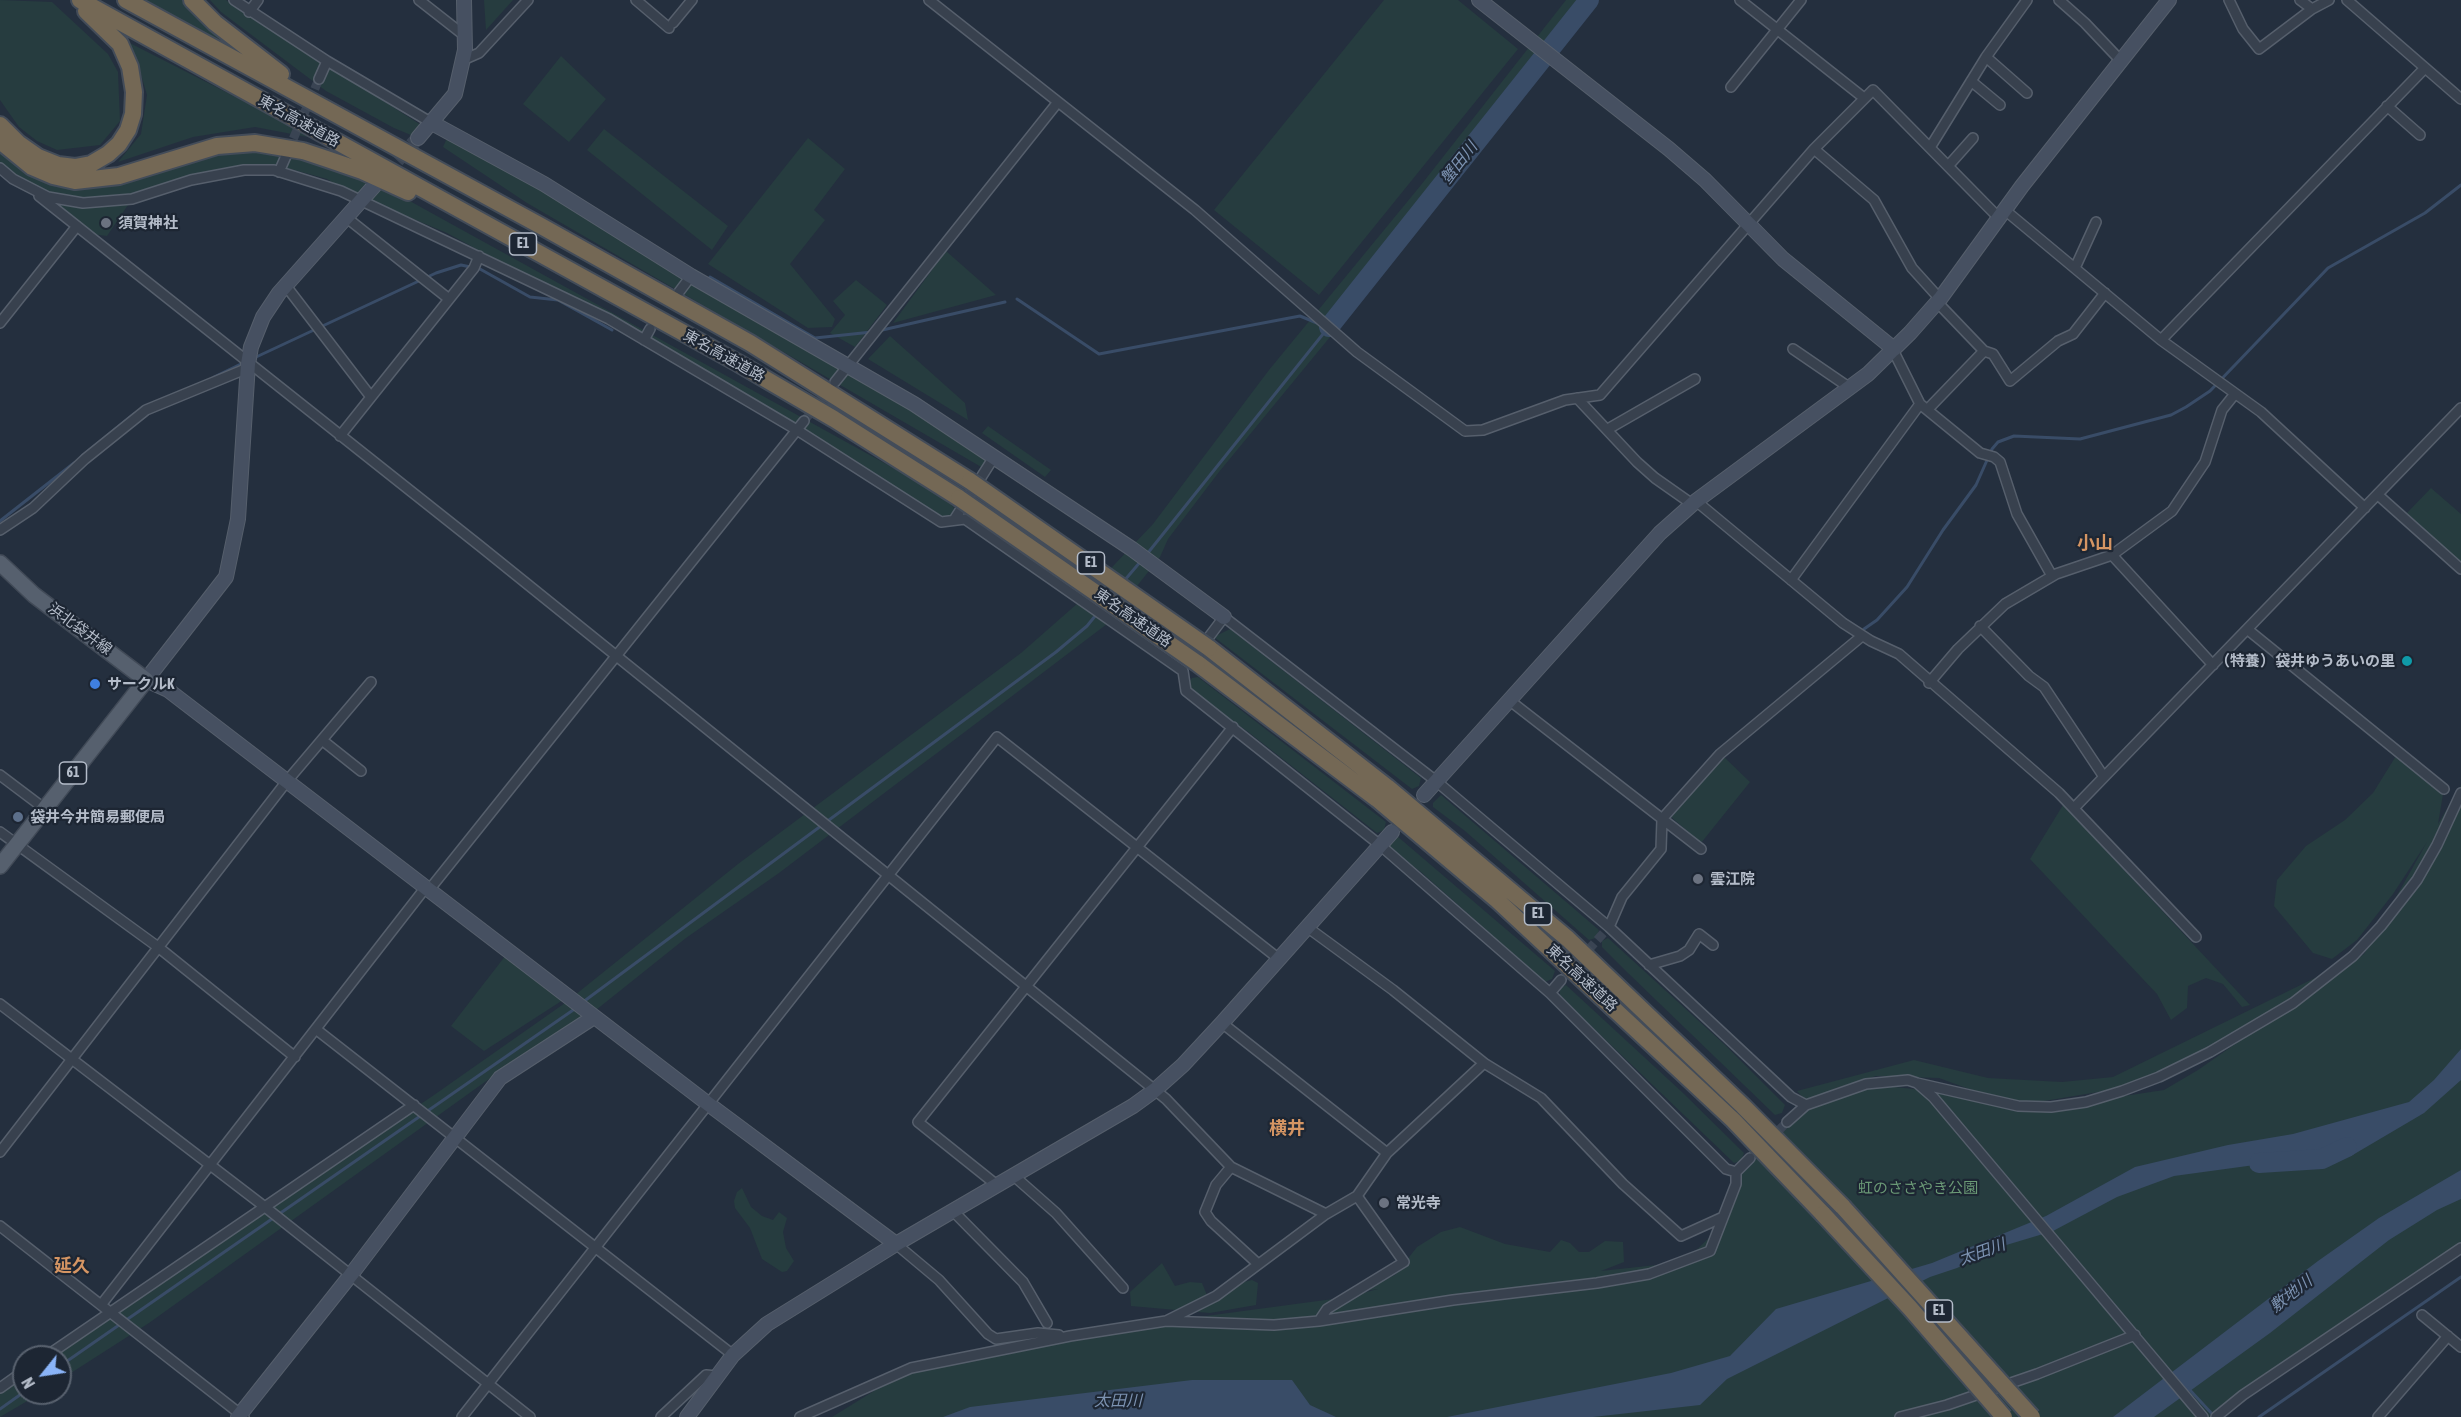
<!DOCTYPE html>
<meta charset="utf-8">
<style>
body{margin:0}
#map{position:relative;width:2461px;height:1417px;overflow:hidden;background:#242f3e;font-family:"Asap Condensed",sans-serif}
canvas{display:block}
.north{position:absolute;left:12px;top:1345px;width:60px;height:60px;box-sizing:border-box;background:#1d2633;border:2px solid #59626f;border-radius:50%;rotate:240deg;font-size:16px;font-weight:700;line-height:24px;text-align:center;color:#b4bcc9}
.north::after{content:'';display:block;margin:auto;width:21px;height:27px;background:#8ab4f8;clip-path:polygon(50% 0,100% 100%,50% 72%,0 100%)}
</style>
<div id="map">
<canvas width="2461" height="1417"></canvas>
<div class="north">N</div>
</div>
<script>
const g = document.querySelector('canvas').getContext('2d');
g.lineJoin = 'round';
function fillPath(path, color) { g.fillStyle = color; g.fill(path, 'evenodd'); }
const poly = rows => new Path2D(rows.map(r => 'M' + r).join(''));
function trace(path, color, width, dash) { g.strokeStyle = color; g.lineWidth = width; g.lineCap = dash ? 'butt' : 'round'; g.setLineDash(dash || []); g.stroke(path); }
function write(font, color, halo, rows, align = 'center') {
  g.font = font + ' "Asap Condensed","Noto Sans JP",sans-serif'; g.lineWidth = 4.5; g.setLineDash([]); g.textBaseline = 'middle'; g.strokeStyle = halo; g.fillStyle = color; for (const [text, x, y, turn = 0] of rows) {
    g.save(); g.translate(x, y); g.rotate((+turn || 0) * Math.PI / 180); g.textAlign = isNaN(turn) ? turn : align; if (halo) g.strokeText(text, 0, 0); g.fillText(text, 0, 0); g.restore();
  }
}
fillPath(poly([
 [0,0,52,2,108,54,118,72,120,121,100,145,57,150,37,141,19,127,0,100],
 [146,0,182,0,225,45],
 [210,0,226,0,421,125,418,138,394,128,326,91,221,12],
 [484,0,513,0,486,30],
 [1384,0,1458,0,1518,49,1319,295,1214,210],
 [1566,0,1595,0,1344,320,1219,472,1168,539,1160,557,1107,624,779,873,686,938,591,1014,496,1074,149,1323,60,1380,60,1357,45,1357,434,1095,565,1003,738,864,1021,653,1078,603,1153,524,1269,370,1421,185],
 [122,39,318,139,255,127,193,137,118,162,141,134,147,95,139,68],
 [561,56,606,99,569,142,523,104],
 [604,129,728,226,712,250,587,150],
 [448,136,530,182,994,457,983,468,527,203,443,147],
 [808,138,845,169,814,210,825,220,790,264,835,319,832,327,808,328,708,264],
 [226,144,277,147,377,178,361,202,327,179,276,165,209,175,132,199,107,236,85,233,13,179,0,164,0,147,16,166,66,182],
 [379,184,944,496,954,508,952,515,941,522,658,348,447,233,368,200],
 [946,251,996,295,893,323],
 [856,280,887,305,855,347,830,333,845,315,833,301],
 [890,336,965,403,968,420,868,359],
 [988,426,1051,470,1045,477,982,433],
 [2431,488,2461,514,2461,565,2405,515],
 [1230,629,1421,778,1419,786,1412,789,1214,637],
 [1198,677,1386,822,1384,830,1377,833,1247,731,1190,691,1189,682,1192,678],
 [2396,756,2443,794,2438,824,2461,785,2461,1247,2214,1417,832,1417,911,1368,1131,1326,1348,1297,1378,1289,1358,1292,1395,1275,1417,1247,1441,1232,1460,1227,1505,1244,1550,1252,1561,1240,1570,1243,1579,1252,1589,1252,1605,1241,1623,1242,1624,1262,1601,1271,1684,1262,1718,1229,1736,1172,1802,1109,1866,1084,1991,1097,1939,1078,1876,1076,1836,1088,1809,1104,1797,1091,1914,1060,1988,1078,2062,1082,2113,1077,2323,974,2268,1019,2134,1086,2044,1101,2071,1104,2164,1090,2198,1070,2364,954,2427,842,2393,894,2357,940,2332,959,2313,953,2274,906,2277,880,2306,846,2345,820,2373,793],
 [1724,757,1750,782,1701,843,1670,816],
 [1441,795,1599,930,1596,938,1589,940,1465,831,1433,807,1433,803],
 [2063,805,2069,811,2250,1005,2242,1007,2223,984,2206,978,2188,986,2187,1008,2171,1020,2157,994,2030,859],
 [1397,836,1555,971,1552,979,1545,982,1421,872,1389,848,1389,844],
 [1608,938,1724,1044,1785,1105,1782,1113,1775,1115,1628,973,1602,947,1602,941],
 [506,955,563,1000,484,1051,451,1026],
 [1566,985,1682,1092,1744,1153,1741,1161,1734,1163,1586,1021,1560,995,1560,989],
 [742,1188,751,1207,762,1216,773,1220,779,1212,787,1218,783,1232,786,1248,794,1261,787,1271,782,1272,762,1259,750,1228,735,1208,734,1201,737,1192],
 [1162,1263,1175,1286,1190,1282,1202,1283,1207,1295,1228,1286,1252,1280,1258,1283,1256,1305,1210,1313,1131,1306,1130,1292],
 [24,1371,24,1393,41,1393,0,1417,0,1388]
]), '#263c3f');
fillPath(poly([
 [2461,1049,2461,1080,2424,1113,2351,1156,2284,1161,2174,1176,2117,1197,2053,1231,2003,1246,1957,1268,1930,1277,1727,1379,1700,1405,1593,1417,1447,1417,1671,1373,1730,1356,1776,1309,1932,1263,2046,1216,2135,1167,2228,1145,2293,1134,2409,1102,2434,1080],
 [2461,1170,2461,1199,2437,1210,2389,1240,2270,1333,2154,1417,2113,1417,2318,1261,2379,1218],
 [1192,1380,1292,1380,1310,1405,1336,1417,943,1417,970,1407]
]), '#394c67');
trace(poly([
 [710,277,815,338,872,332],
 [1017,299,1099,354,1300,316,1317,323],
 [878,331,1005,302],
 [254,358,436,273,461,265,480,269,530,297,558,300,612,330],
 [214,377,243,363],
 [81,457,134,414],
 [0,521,74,463],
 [1147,554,1327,329],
 [1124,581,1141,561],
 [1864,629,1877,620,1907,587,1943,530,1976,485,1992,449,1998,442,2014,436,2080,439,2171,415,2186,407,2210,391,2328,268,2425,213,2461,185],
 [583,1002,1056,652,1087,626,1104,605],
 [60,1366,576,1008],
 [2188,1388,2214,1416],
 [0,1409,24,1392],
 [2259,1417,2461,1277]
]), '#394c67', 3);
trace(poly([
 [1329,327,1589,0],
 [2259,1163,2322,1159,2347,1147]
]), '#394c67', 20);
trace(poly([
 [288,151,319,79],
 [804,421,828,390],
 [1561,980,1609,927],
 [1770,1139,1787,1122]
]), '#3a4453', 9, [9, 4.5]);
trace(poly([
 [383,176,418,138]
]), '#3a4453', 14, [14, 7]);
const street = poly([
 [234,0,327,61,432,123],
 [419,0,465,36],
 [636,0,669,28],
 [929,0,1195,210,1357,352,1465,431,1483,430,1565,400,1600,395,1814,149,1873,90,2000,219],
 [1740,0,1864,98],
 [2059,0,2085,23,2121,61],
 [2229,0,2243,29,2259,49,2312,9],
 [2300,0,2312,9,2329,0],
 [2347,0,2461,99],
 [249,12,258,0],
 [673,23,692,0],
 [1986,57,2027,93],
 [463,60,479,53,528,0],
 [319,79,327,61],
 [1971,81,2000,105],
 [1731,87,1801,0],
 [2387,106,2420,135],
 [1931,146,1986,57,2027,0],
 [1814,149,1874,200,1912,268,1940,299],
 [1949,165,1973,138],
 [0,168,13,179,48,197,83,203,132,199,191,180,244,170,274,170,341,191,609,319,797,430,941,522,965,519,1183,671,1186,691,1380,845,1550,993,1726,1169,1736,1172],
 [279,172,286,156],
 [39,196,480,546,1166,1099,1231,1167,1326,1214],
 [2006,211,2161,340,2261,412,2365,508],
 [347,218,449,299],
 [2075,268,2096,222],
 [286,286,371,397],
 [679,292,691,276],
 [1937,302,1984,351],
 [0,323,77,226],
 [644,340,650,329],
 [2161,340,2424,69],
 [1793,349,1850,388],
 [1893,350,1920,404,1980,453,1994,457,2000,462,2017,514,2052,576],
 [835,382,1058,102],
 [1577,398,1637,462,1655,478,1692,504],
 [1928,409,1984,351,1993,354,2010,381,2058,341,2073,334,2105,293],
 [1608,429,1695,379],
 [340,436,474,268,479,256],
 [2378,495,2461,569],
 [1696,501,1843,623,1871,641,1899,654,2059,793,2196,937],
 [954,520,994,457],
 [0,530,33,508,85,459,146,410,248,368],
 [2112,555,2213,665],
 [1791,580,1920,404],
 [1980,626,2029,676,2044,687,2104,777],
 [2247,629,2444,789],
 [1190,662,1224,617,1436,781,1609,927,1791,1097,1806,1105,1866,1084,1908,1080,1917,1083,1933,1097,2203,1417],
 [1929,683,1958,649,2005,604,2056,574,2112,555,2172,511,2205,462,2222,410,2234,395],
 [1509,700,1701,849],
 [322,740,361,771],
 [0,775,45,809],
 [2075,807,2461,408],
 [0,832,158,947,295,1057],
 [429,890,804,421],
 [1609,927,1622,897,1661,849,1662,819,1720,754,1862,636],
 [1649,965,1680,956,1689,950,1699,934,1713,945],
 [1550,993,1561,980],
 [0,1004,265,1207,530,1417],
 [1222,1023,1387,1153],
 [317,1030,733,1355],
 [1484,1063,1541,1098,1623,1184,1681,1236,1723,1217],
 [1917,1083,2018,1106,2051,1107,2086,1102,2122,1091,2159,1077,2210,1052,2293,1003,2353,956,2381,926,2417,880,2437,845,2461,793],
 [1787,1122,1806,1105],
 [0,1152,287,781,371,682],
 [1231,1167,1216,1185,1205,1212,1211,1221,1257,1263],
 [1014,1176,1056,1213,1123,1288],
 [998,1186,918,1122,1233,727],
 [953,1211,1023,1282,1047,1323],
 [0,1226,244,1417],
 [896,1244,939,1280,988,1334,996,1339,1038,1333,1059,1335],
 [101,1305,426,887],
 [2422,1315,2461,1347],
 [1166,1321,1216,1296,1326,1214,1357,1196,1387,1153,1484,1063,1393,990,1307,927],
 [1319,1321,1327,1309,1404,1262,1357,1196],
 [45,1357,414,1105],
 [0,1388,24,1371],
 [462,1417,997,737,1279,959],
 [661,1417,706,1375,717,1376],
 [800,1417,911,1368,1070,1336,1166,1321,1274,1325,1319,1321,1453,1300,1597,1283,1649,1274,1710,1251,1736,1184,1736,1172,1750,1158],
 [1900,1417,1947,1405,2037,1374,2135,1335],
 [2216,1417,2243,1395,2461,1248],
 [2378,1417,2448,1336]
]);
const secondary = poly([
 [1479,0,1669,149,1705,180,1783,259,1894,349],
 [432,123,544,184,691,276,914,404,1132,549,1224,617],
 [418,138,455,94,465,50,464,0],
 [375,185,279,293,263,317,251,347,248,364,238,519,226,577,146,680,168,690,707,1103,896,1244],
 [1424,795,1660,533,1696,501,1868,374,1910,333,1940,299,2022,186,2169,0],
 [238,1417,350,1276,500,1078,594,1017],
 [687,1417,733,1355,767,1324,896,1244,1133,1106,1155,1090,1183,1065,1222,1023,1392,832]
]);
const primary = poly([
 [0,563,34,595,146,680,0,866]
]);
const highway = poly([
 [80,0,738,363,834,419,959,498],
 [126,0,541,226,750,343,970,481],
 [192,0,215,23,281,74],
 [0,125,18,143,38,157,58,165,75,167,91,164,108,154,119,144,128,130,133,114,134,92,130,67,120,44,86,11],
 [0,141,32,167,53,176,75,181,119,176,217,146,255,143,303,151,327,159,362,171,408,192],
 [1209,648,1387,787,1568,939,1743,1106,1843,1207],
 [1197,663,1377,799,1497,900,1733,1120,1823,1214]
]);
trace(street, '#565f6c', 12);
trace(secondary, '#565f6c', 16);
trace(primary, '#414a57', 18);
trace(highway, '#434c59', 20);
trace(street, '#38414e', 9);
trace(secondary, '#465061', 14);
trace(primary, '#56606e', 15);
trace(highway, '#746855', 16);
const highwayBridge = poly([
 [970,481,1209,648],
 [959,498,1197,663],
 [1843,1207,2032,1417],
 [1823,1214,1910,1308,2004,1417]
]);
trace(highwayBridge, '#434c59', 20, []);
trace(highwayBridge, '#746855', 16);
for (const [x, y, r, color] of [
 [106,223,6,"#6b7280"],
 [2407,661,6,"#0f9aa8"],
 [95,684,6,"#3f7fe0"],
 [18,817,6,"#5c6f8a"],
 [1698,879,6,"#6b7280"],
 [1384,1203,6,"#6b7280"]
]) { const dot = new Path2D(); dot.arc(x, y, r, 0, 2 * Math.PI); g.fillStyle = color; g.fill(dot); trace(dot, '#1d2633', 2); }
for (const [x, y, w] of [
 [523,244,27],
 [1091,563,27],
 [73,773,27],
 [1538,914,27],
 [1939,1311,27]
]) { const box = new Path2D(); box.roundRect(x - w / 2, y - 11, w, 22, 4.5); g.fillStyle = '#1d2633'; g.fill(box); trace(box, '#b4bcc9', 1.5); }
write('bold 14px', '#b4bcc9', null, [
 ["E1",523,244],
 ["E1",1091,563],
 ["61",73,773],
 ["E1",1538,914],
 ["E1",1939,1311]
]);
write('15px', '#b4bcc9', '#1d2633', [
 ["東名高速道路",299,121,29],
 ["東名高速道路",724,356,29],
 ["東名高速道路",1133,618,35],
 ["浜北袋井線",80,629,37],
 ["東名高速道路",1582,978,43]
]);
write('bold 15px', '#b4bcc9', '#1d2633', [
 ["須賀神社",118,223],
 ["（特養）袋井ゆうあいの里",2395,661,"right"],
 ["サークルK",107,684],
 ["袋井今井簡易郵便局",30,817],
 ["雲江院",1710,879],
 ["常光寺",1396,1203]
], 'left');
write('15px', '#6b9a76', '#1d2633', [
 ["虹のささやき公園",1918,1188]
]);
write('italic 16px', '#7c92b1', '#1d2633', [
 ["蟹田川",1459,163,-52],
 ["太田川",1982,1252,-20],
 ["敷地川",2291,1294,-38],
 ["太田川",1118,1401]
]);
write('bold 18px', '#d59563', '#1d2633', [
 ["小山",2095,543],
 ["横井",1287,1128],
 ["延久",72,1266]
]);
</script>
